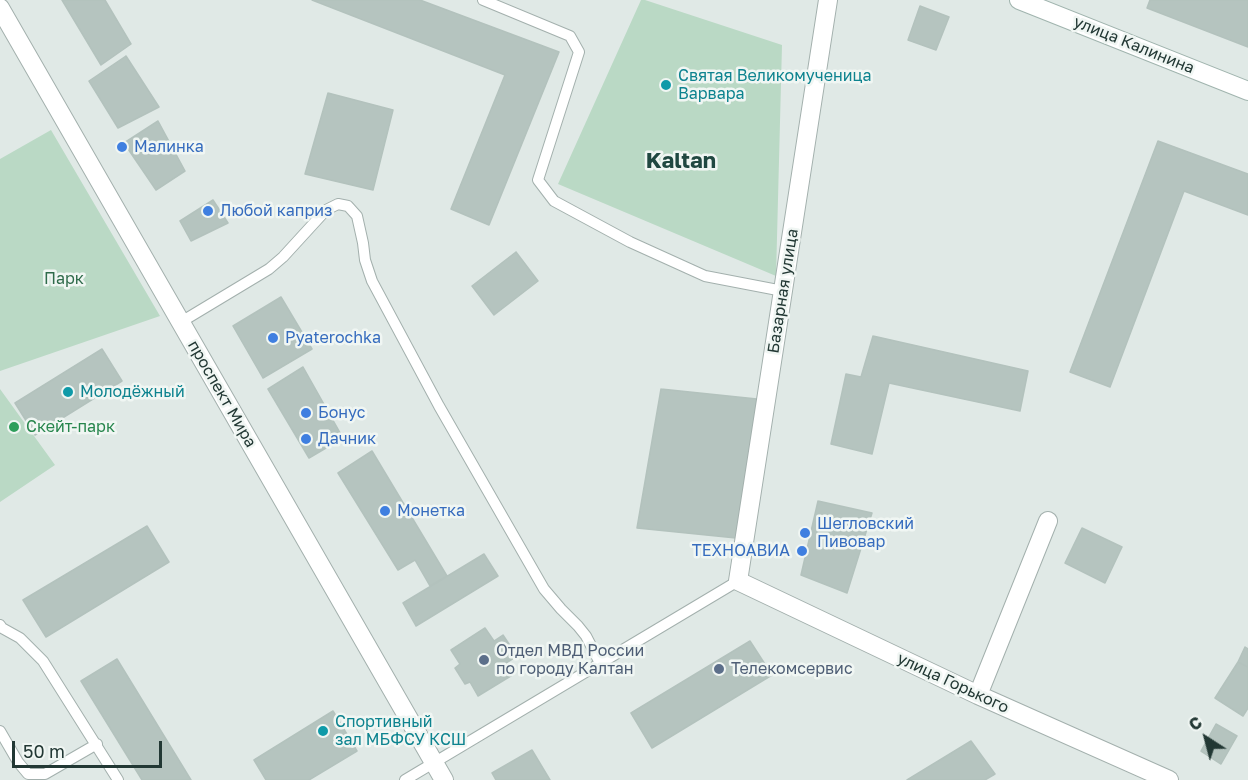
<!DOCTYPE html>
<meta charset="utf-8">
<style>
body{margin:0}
#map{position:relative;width:1248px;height:780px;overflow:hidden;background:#e0e9e6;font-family:"Golos Text",sans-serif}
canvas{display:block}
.north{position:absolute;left:1176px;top:708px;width:60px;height:60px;-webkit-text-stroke:4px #f0f6f3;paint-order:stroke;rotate:324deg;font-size:16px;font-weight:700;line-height:24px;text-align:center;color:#223834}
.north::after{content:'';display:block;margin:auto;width:21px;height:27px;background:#223834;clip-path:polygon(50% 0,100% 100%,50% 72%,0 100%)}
.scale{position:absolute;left:12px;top:741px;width:150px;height:27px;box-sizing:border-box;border:3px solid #223834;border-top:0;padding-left:8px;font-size:18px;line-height:21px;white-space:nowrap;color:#223834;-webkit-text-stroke:4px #f0f6f3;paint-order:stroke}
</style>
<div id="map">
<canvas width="1248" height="780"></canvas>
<div class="north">С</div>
<div class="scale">50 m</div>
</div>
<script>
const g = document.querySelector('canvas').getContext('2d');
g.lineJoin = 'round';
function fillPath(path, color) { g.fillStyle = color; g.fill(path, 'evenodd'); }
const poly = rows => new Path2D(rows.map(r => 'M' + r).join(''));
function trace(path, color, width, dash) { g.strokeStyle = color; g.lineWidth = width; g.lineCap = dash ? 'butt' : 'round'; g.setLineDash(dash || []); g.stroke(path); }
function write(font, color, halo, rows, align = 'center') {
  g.font = font + ' "Golos Text",sans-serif'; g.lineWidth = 5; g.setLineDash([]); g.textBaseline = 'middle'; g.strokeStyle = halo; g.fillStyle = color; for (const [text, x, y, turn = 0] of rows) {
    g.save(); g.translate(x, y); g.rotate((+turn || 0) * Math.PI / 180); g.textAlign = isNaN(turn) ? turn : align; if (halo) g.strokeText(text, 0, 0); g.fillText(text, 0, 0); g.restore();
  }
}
fillPath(poly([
 [641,0,645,0,782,45,776,276,558,184],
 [51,130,160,316,0,371,0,159],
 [0,389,55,465,0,502]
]), '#bad9c5');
const building = poly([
 [62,0,105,0,131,44,101,65,62,0],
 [312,0,420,0,559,52,489,225,451,209,505,75,312,0],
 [1150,0,1248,0,1248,47,1147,8,1150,0],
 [920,6,949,17,936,50,908,40,920,6],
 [126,56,159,107,118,128,89,81,126,56],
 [328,93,393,110,373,190,305,174,328,93],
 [158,121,185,171,156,190,124,143,158,121],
 [1158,141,1248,174,1248,215,1184,191,1110,387,1070,372,1158,141],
 [213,200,228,223,191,241,180,221,213,200],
 [516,252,538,281,494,315,472,286,516,252],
 [281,297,312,349,263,378,233,326,281,297],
 [873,336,1028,371,1020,411,889,383,872,454,831,444,846,374,861,377,873,336],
 [102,349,122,381,35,435,15,403,102,349],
 [303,367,343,438,309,458,268,389,303,367],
 [661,389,757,399,736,538,637,528,661,389],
 [372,451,447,576,430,586,415,560,398,570,338,473,372,451],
 [818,501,872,513,847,593,801,575,818,501],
 [147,526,169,562,46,637,23,600,147,526],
 [1082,528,1122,547,1105,583,1065,563,1082,528],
 [484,554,498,576,416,626,403,603,484,554],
 [485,628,494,641,503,635,517,656,506,663,514,674,478,696,470,682,465,684,455,668,460,664,451,650,485,628],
 [750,641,772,675,652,748,631,713,750,641],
 [1245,647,1248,649,1248,667,1238,662,1245,647],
 [117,659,191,780,142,780,81,681,117,659],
 [1238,662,1248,667,1248,708,1243,716,1215,698,1238,662],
 [333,711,357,751,309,780,266,780,254,760,333,711],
 [1216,724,1237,736,1221,764,1201,751,1216,724],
 [971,741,995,774,985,780,907,780,971,741],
 [532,750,550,780,496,780,492,773,532,750]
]);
fillPath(building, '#b5c4bf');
trace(building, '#b3c2bd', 1.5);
const lane = poly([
 [483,0,570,36,579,52,538,180,554,201,630,242,705,276,783,291],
 [181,322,269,269,283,257,326,210,338,204,348,206,357,216,363,243,365,260,372,281,439,406,544,589,561,609,578,626,586,636,600,663],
 [0,625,2,628,20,638,43,661,118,780],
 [0,731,18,762,28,774,45,774,97,744],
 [405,780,738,581]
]);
const street = poly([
 [828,0,738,581,978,695,1169,780],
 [0,8,444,780],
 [978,695,1048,521]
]);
const secondary = poly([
 [1019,0,1248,91]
]);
trace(lane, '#a3b0ad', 12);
trace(street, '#a3b0ad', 20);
trace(secondary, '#a0b4ae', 20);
trace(lane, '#fff', 10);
trace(street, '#fff', 18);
trace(secondary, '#fff', 18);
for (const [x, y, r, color] of [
 [666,85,6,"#0f9aa8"],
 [122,147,6,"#3f7fe0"],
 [208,211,6,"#3f7fe0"],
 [273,338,6,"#3f7fe0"],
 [68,392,6,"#0f9aa8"],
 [306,413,6,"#3f7fe0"],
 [14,427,6,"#2e9e5b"],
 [306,439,6,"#3f7fe0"],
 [385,511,6,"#3f7fe0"],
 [805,533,6,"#3f7fe0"],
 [802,551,6,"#3f7fe0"],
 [484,660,6,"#5c6f8a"],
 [719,669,6,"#5c6f8a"],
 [323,731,6,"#0f9aa8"]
]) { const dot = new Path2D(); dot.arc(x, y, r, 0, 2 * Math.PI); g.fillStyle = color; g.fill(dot); trace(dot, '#f0f6f3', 2); }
write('16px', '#223834', '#f0f6f3', [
 ["улица Калинина",1134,45,22],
 ["Базарная улица",783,291,-81],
 ["проспект Мира",222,394,60],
 ["улица Горького",953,683,25]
]);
write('16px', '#0d838f', '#f0f6f3', [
 ["Святая Великомученица",678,76],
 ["Варвара",678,94],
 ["Молодёжный",80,392],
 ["Спортивный",335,722],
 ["зал МБФСУ КСШ",335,740]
], 'left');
write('16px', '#366cbe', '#f0f6f3', [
 ["Малинка",134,147],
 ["Любой каприз",220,211],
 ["Pyaterochka",285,338],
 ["Бонус",318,413],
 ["Дачник",318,439],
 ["Монетка",397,511],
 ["Шегловский",817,524],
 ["Пивовар",817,542],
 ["ТЕХНОАВИА",790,551,"right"]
], 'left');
write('16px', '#2f6b4b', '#f0f6f3', [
 ["Парк",64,279]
]);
write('16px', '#27864d', '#f0f6f3', [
 ["Скейт-парк",26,427]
], 'left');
write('16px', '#4e5e75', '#f0f6f3', [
 ["Отдел МВД России",496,651],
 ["по городу Калтан",496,669],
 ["Телекомсервис",731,669]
], 'left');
write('bold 22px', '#204841', '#f0f6f3', [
 ["Kaltan",681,161]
]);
</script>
